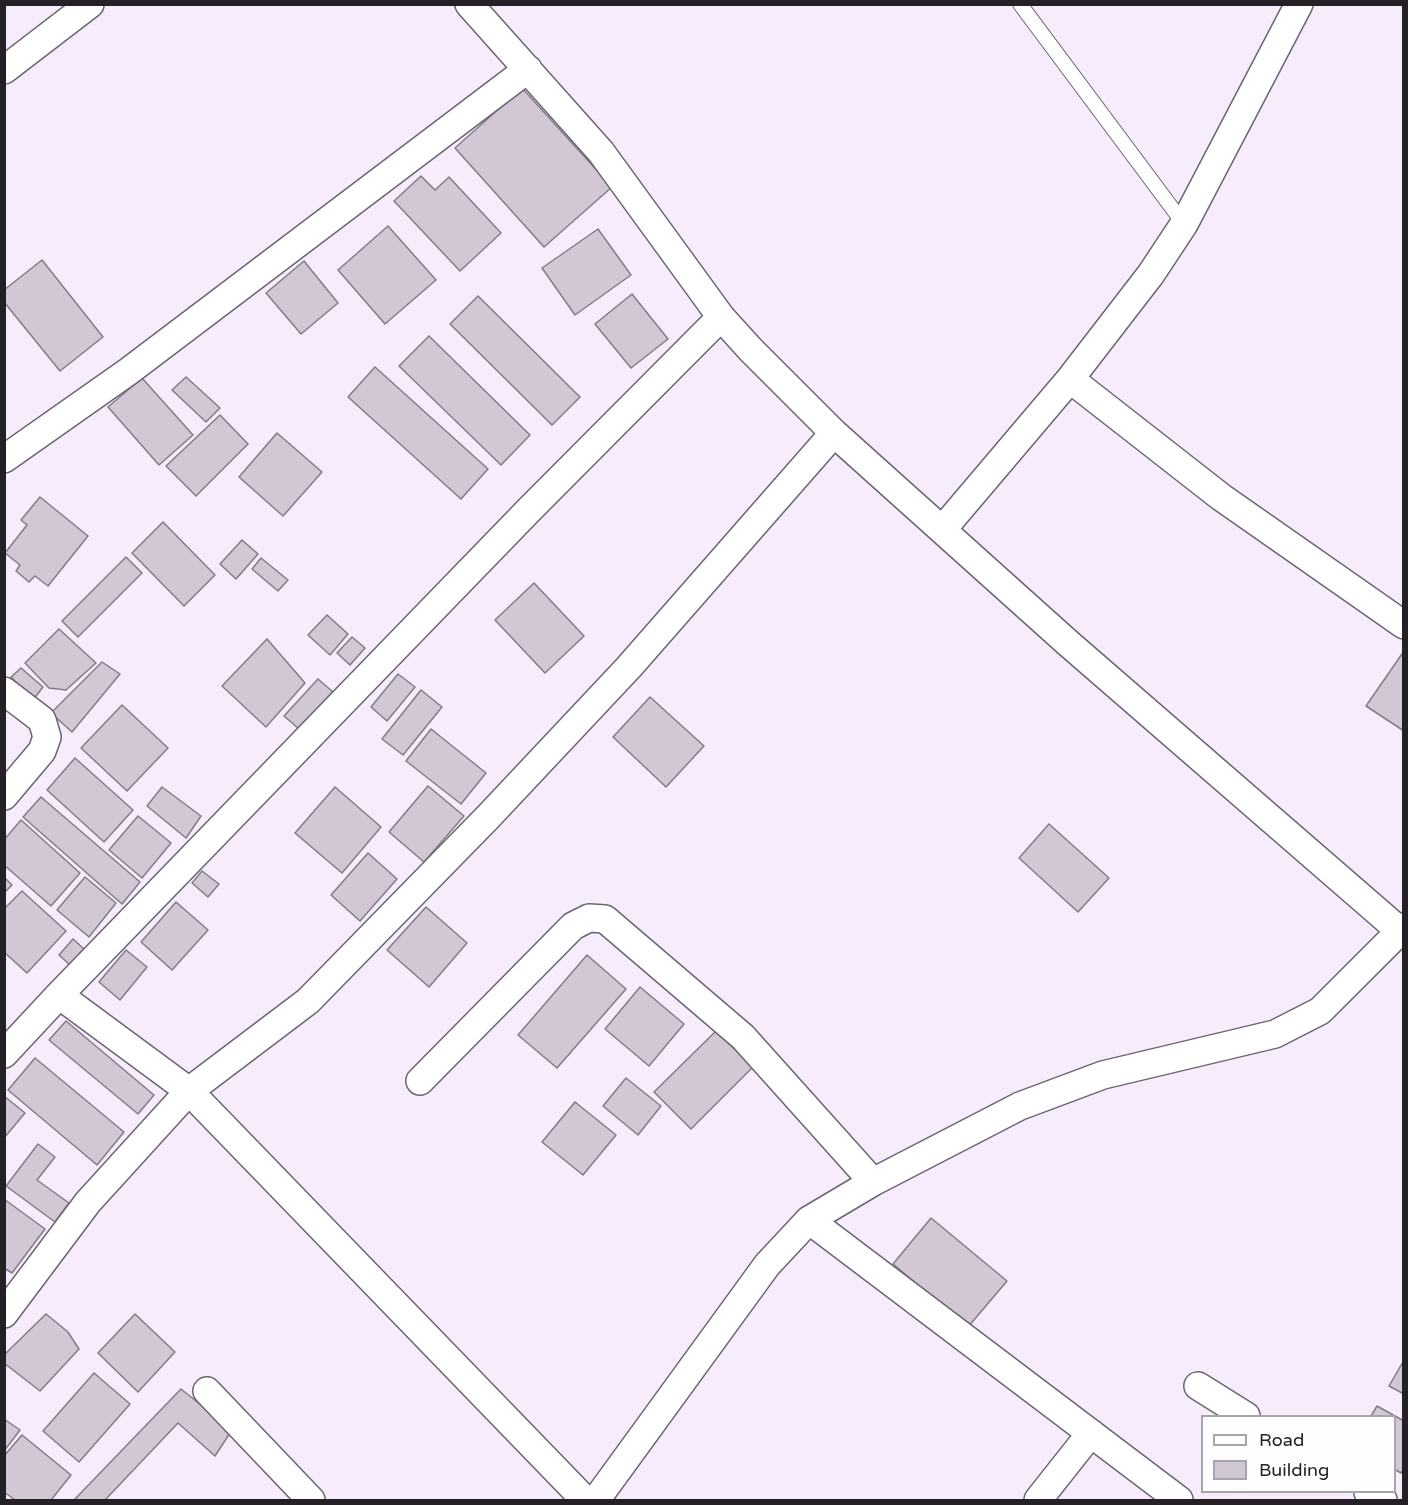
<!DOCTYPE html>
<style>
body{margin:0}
#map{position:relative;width:1408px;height:1505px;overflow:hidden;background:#f6ecfb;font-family:"Varela Round",sans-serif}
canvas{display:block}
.frame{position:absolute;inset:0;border:6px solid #242025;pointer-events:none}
.legend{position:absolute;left:1201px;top:1415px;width:195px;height:78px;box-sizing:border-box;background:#fdfdfd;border:2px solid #a6a5a7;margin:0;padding:8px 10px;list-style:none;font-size:18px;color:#242025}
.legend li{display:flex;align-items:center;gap:12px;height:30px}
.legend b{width:30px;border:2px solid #a6a5a7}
</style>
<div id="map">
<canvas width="1408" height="1505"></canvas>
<div class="frame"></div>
<ul class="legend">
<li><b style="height:8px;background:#fff"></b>Road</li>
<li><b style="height:16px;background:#d1c7d5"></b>Building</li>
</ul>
</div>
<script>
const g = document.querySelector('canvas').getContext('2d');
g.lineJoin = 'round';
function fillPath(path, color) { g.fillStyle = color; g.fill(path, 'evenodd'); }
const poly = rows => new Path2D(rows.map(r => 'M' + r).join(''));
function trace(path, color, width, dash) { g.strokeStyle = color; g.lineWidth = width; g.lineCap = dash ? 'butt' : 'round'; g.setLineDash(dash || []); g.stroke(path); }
const building = poly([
 [522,88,612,187,544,247,455,148,522,88],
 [421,176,435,190,449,177,501,233,460,271,394,201,421,176],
 [388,226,436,280,385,324,338,270,388,226],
 [598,229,631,275,575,315,542,268,598,229],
 [42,260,103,337,60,371,4,302,4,290,42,260],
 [304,261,338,303,301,334,266,293,304,261],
 [632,294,668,339,631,368,595,324,632,294],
 [478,296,580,397,552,425,450,324,478,296],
 [429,336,530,435,501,465,399,366,429,336],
 [375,367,488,469,461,499,348,397,375,367],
 [186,377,220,408,206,422,172,390,186,377],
 [142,378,193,435,159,465,108,407,142,378],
 [220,415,248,444,196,496,166,466,220,415],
 [277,433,322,472,283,516,239,477,277,433],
 [40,497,88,536,48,586,35,576,29,582,16,571,20,565,5,553,27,525,21,520,40,497],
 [163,522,215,575,184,606,132,553,163,522],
 [242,540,258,554,236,579,220,564,242,540],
 [126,557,142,573,78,637,62,621,126,557],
 [261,558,288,580,278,591,252,569,261,558],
 [534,583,584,636,545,673,495,620,534,583],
 [327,615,348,634,330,655,308,635,327,615],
 [59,629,96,663,66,690,49,688,25,663,59,629],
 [352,637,365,648,350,665,337,653,352,637],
 [267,639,305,683,266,727,222,686,267,639],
 [1404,651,1404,731,1366,706,1404,651],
 [102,662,120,674,72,732,51,713,102,662],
 [21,668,43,687,33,700,11,677,21,668],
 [398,674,415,687,387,721,371,707,398,674],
 [318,679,333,692,299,729,284,716,318,679],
 [421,690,442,707,403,755,382,739,421,690],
 [650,697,704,746,666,787,613,737,650,697],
 [122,705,168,748,127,791,81,748,122,705],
 [431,729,486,773,461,804,406,761,431,729],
 [75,758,133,810,104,842,47,790,75,758],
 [428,786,464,816,424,862,389,832,428,786],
 [162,787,201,816,186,838,147,806,162,787],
 [335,787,381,827,342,873,295,833,335,787],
 [41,797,140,882,122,904,23,817,41,797],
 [138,816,171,843,142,878,109,850,138,816],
 [21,820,80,873,51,906,4,865,4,840,21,820],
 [1049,824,1109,878,1078,912,1019,858,1049,824],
 [368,853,397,879,360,921,331,895,368,853],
 [202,871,219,884,208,897,192,883,202,871],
 [4,877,12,885,4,893,4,877],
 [85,877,116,903,89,937,57,910,85,877],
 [22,891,66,931,27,973,4,952,4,909,22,891],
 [176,902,208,930,172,970,141,942,176,902],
 [426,907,467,943,429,987,387,950,426,907],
 [73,939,84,949,70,965,59,955,73,939],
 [126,950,147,967,120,1000,99,982,126,950],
 [587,955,626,989,557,1068,518,1035,587,955],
 [640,987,684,1024,649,1066,605,1029,640,987],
 [66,1021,154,1095,138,1114,49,1040,66,1021],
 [716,1031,753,1067,691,1129,654,1092,716,1031],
 [35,1058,124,1132,97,1165,8,1090,35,1058],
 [626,1078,661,1106,638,1135,603,1106,626,1078],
 [4,1096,25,1113,4,1138,4,1096],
 [575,1102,616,1135,583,1175,542,1142,575,1102],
 [38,1144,55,1157,37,1180,69,1203,55,1222,6,1186,38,1144],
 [4,1199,45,1229,12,1273,4,1268,4,1199],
 [931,1218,1007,1281,968,1327,893,1264,931,1218],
 [46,1314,68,1332,79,1349,40,1391,4,1363,4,1355,46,1314],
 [135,1314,175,1352,138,1392,98,1353,135,1314],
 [1404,1360,1404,1394,1389,1386,1404,1360],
 [94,1373,130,1404,79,1462,43,1431,94,1373],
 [181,1389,232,1430,215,1456,178,1423,105,1500,74,1500,181,1389],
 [1377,1406,1404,1421,1404,1469,1401,1473,1394,1469,1394,1416,1371,1416,1377,1406],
 [4,1419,20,1430,4,1451,4,1419],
 [22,1435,71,1475,51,1500,15,1500,4,1492,4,1456,22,1435]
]);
fillPath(building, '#d1c7d5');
trace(building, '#847b88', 1.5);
const service = poly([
 [1020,4,1184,224]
]);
const minor = poly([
 [469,4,601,152,721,317,751,350,834,433,1068,643,1400,931],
 [4,70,90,4],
 [1070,379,1221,497,1404,625],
 [4,459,129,371,528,69],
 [942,530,1070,379,1151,274,1184,224,1299,4],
 [4,691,42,720,47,737,42,751,4,796],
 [59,995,189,1091,585,1500],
 [4,1054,59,995,528,511,721,317],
 [420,1081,573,926,589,918,605,919,743,1037,873,1182],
 [809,1220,1179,1500],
 [4,1314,88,1202,189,1091,308,1001,488,817,629,667,834,433],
 [1198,1386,1246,1416],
 [207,1391,311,1500],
 [1368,1492,1383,1500],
 [596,1500,767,1265,809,1220,873,1182,1020,1106,1103,1075,1275,1034,1320,1011,1404,927],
 [1038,1500,1091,1433]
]);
trace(service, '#6c6470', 16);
trace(minor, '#6c6470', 30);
trace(service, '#fff', 14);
trace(minor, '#fff', 27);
</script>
